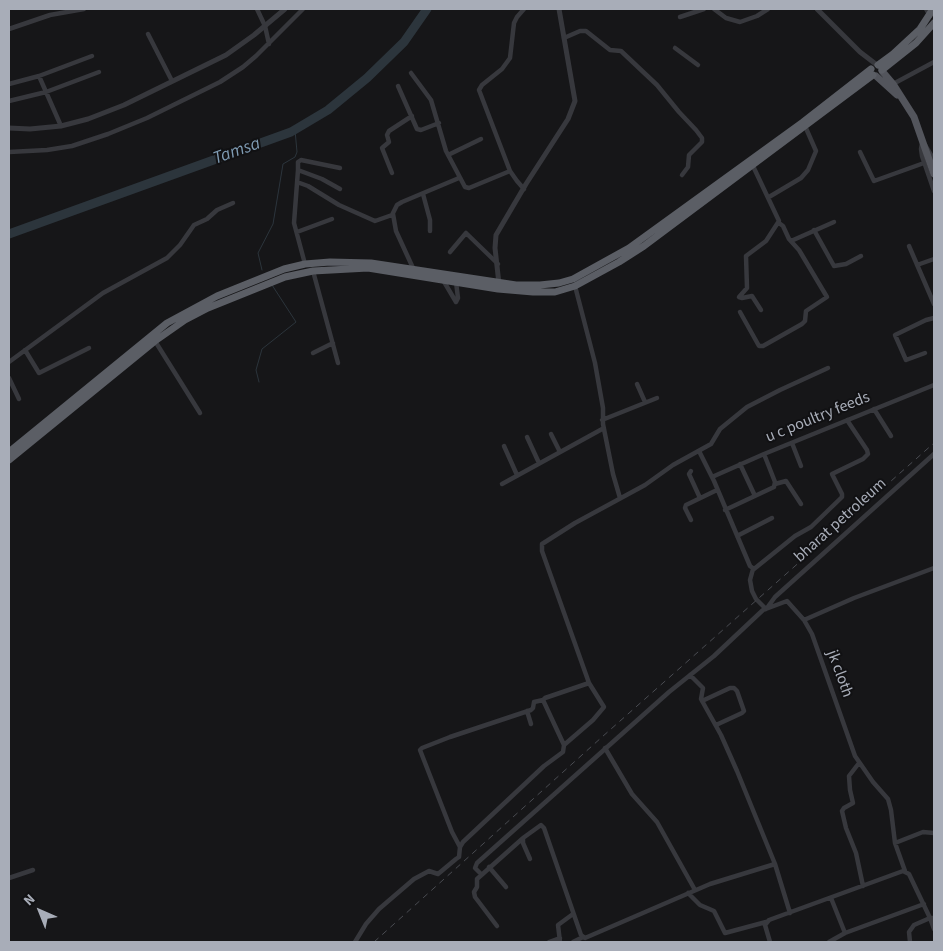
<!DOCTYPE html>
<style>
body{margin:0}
#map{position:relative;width:943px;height:951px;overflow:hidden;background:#161618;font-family:"Source Sans 3",sans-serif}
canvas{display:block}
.frame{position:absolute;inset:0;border:10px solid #a8adb8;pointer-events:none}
.north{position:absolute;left:15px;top:886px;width:50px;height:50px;-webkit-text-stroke:4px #111113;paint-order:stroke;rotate:316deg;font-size:14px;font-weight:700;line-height:20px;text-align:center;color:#a8adb8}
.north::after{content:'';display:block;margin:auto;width:18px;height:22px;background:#a8adb8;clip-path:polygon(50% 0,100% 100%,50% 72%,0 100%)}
</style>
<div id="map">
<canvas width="943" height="951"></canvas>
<div class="frame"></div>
<div class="north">N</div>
</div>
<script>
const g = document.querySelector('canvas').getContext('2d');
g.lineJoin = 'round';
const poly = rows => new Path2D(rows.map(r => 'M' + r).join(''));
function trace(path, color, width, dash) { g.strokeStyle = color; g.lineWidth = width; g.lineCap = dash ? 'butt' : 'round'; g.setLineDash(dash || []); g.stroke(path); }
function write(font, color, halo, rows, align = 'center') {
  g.font = font + ' "Source Sans 3",sans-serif'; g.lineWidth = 4; g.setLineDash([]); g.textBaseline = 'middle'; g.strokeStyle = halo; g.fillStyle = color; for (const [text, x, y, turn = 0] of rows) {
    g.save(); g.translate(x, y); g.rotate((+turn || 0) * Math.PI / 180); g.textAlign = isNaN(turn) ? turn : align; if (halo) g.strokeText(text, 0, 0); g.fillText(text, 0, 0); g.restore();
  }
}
trace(poly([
 [262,270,258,253,273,224,283,164,295,157,297,152,295,130],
 [259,382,256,370,262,349,296,322,272,285]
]), '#2c353c', 1);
trace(poly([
 [9,234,291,132,328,110,367,78,404,42,427,9]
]), '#2c353c', 9);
trace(poly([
 [257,9,265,26,269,44],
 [714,9,726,18,740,22,757,16,768,9],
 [926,9,930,16],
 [680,17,704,9],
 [9,29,50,15,84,9],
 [148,34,172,81],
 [564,38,580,31,586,31,610,50,621,51,657,85,679,112,696,130,702,138,702,142,689,155,688,167,682,175],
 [675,48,698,65],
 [411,73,431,100,446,151,465,187,469,188,510,171],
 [39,76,61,126],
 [9,84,39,76,92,56],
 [893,84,934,62],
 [398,86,417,129,421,130,439,123],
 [9,101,46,92,99,72],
 [922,143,921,149,922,156,934,191],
 [925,145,934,160],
 [9,152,47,150,72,146,108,134,147,118,220,82,243,67,256,56,303,9],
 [860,152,874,181,924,163],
 [448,155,481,139],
 [753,166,779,221,766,241,746,256,747,288,739,297,742,298,752,296,761,310],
 [298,170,298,162,301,160,340,168],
 [392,173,382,148,389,142,387,135,389,131,412,116],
 [297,182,308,186,339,205,375,221,392,215,397,205,402,202,459,178],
 [524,189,517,181,510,171,479,90,482,85,502,69,510,58,514,23,517,17,524,9],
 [423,194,430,220,430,231],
 [769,197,801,178,808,170,816,151,805,126],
 [393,214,396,231,413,268],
 [814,230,834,266,846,264,861,256],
 [297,232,332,219],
 [791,241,834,222],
 [909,246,934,304],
 [450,252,466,233,498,264],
 [305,264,294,223,298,170,322,179,340,189],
 [917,265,934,259],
 [313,271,338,363],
 [443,280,456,302,458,298,456,282],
 [575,286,595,363,603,408,603,424,613,474,620,498],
 [740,312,759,346,763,346,802,324,805,321,806,311,827,297,799,250,789,239,783,226,779,223],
 [155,341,200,413],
 [25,350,39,373,89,348],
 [313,353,333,343],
 [925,353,906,360,895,335,926,320,934,318],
 [9,362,103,293,167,258,180,245,194,225,207,219,217,210,233,203],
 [9,378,19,399],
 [637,384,645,402],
 [874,409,891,436],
 [602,420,657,398],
 [551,434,560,452],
 [527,437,539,463],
 [792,443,801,466],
 [504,446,517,475],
 [699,451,714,481,750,566,754,569,795,536,811,527,842,497,842,494,832,474,863,459,868,454,867,450,847,420],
 [740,464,755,496],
 [691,471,689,474,700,498],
 [712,477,764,454,934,385],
 [502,484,604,428],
 [775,484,786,481,801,504],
 [725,510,774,487,775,482,764,454],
 [691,520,685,508,686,505,717,490],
 [737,536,772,518],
 [753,569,750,580,752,591,756,599,766,609],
 [767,608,775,597,934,454],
 [804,620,854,598,934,568],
 [690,675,703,688,701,699,721,735,737,771,775,864,790,913],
 [702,701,730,688,734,688,737,691,744,711,742,713,716,725],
 [527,711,531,724],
 [564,745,593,720,604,707,589,683,542,551,542,544,575,523,645,485,673,465,711,444,720,429,747,407,780,390,828,368],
 [605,748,632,794,657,822,695,890],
 [859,763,849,776,850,790,853,803,844,808,842,811,846,828,856,853,863,886],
 [895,843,923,832,934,833],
 [460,847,452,832,420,750,422,748,450,737,531,710,533,708,534,702,543,700],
 [530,859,523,843,523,838,541,825,544,828,581,935,585,938,710,884,775,864],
 [489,867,506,887],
 [481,874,475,868,477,863,669,692,714,656,763,610,787,601,804,620,812,634,855,756,873,782,888,799,891,810,895,843,905,871],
 [9,878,33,870],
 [688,893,700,905,714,911,725,933,766,922],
 [497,926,475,897,474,892,477,887,477,879,522,839],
 [845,933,924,904],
 [355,942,366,924,379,909,414,879,429,871,438,874,456,859,459,857,460,847,463,842,544,766,563,752,564,745,543,700,545,698,589,683],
 [549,942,560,938],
 [560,942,558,925,573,914],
 [573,942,583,937],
 [770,942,765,925,769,920,903,871,909,874,930,918,934,918],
 [829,942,845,933,831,898],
 [910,942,909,932,914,925,930,918,934,929]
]), '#37383d', 4.5);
trace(poly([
 [817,9,860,52,877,65],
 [9,128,30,129,61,126,88,119,124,105,226,55,254,35,285,9],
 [499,284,495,248,496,235,526,184,568,119,575,101,559,9]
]), '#37383d', 5);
trace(poly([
 [882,71,893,84,914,117,934,174],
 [876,76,897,95]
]), '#53555c', 7);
trace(poly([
 [878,65,893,54,920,29,933,9],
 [882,70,916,43,934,23],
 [9,452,167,323,217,296,284,269,305,264,330,262,371,263,516,285,540,285,559,283,573,279,629,248,803,122,871,69],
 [9,460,155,341,185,320,208,308,285,277,313,271,368,268,498,289,533,292,555,292,575,286,619,262,644,246,873,75]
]), '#5b5e65', 7);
trace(poly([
 [374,942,602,737,934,443]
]), '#4a4c52', 1, [6, 5]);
write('16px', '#a8adb8', '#111113', [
 ["u c poultry feeds",818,418,-22],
 ["bharat petroleum",841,521,-42],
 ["jk cloth",839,674,70]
]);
write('italic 18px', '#7f9bb3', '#111113', [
 ["Tamsa",237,152,-20]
]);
</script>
